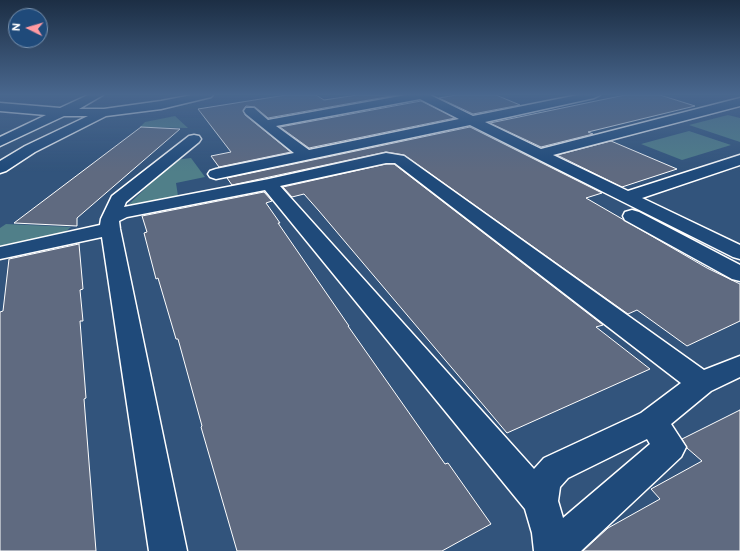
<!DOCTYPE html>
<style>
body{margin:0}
#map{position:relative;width:740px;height:551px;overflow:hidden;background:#32547c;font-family:"Balsamiq Sans",sans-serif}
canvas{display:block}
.north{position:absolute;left:8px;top:8px;width:40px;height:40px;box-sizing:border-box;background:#1f4a7a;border:1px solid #7992af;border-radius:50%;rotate:275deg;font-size:11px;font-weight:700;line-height:16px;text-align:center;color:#fff}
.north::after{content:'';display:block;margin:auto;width:14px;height:18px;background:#ff9aa2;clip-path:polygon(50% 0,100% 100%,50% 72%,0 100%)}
</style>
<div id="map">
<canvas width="740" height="551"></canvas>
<div class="north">N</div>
</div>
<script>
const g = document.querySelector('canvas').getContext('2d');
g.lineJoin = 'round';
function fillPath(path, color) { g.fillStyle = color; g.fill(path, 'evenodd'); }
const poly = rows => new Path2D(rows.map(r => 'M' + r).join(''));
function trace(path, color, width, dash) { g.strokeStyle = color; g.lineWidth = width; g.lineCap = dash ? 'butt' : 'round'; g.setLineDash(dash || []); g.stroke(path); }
fillPath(poly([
 [728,115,740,118,740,142,689,125],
 [175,116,188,128,140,127,145,122],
 [689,131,731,145,682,160,641,144],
 [191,158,205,177,176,183,178,196,128,205,175,160],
 [6,224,71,227,65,232,0,246,0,228]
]), '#507f89');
const building = poly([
 [286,95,316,95,324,100,357,95,397,95,268,118,255,107,246,106,243,110,245,115,291,152,219,167,211,156,231,152,198,109,286,95],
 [456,95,496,95,520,105,473,114,439,98,456,95],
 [625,95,660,95,695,106,588,132,593,134,541,147,490,123,625,95],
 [421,101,455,118,309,148,280,127,421,101],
 [141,127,180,129,77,218,77,226,14,223,141,127],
 [470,127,602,193,586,198,707,268,740,284,740,321,687,346,637,310,628,314,404,155,386,152,232,185,227,178,470,127],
 [611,141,677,169,622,187,557,155,611,141],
 [386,164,394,164,603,325,596,327,650,369,507,433,319,211,304,194,292,197,283,187,386,164],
 [264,192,272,201,266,203,280,223,278,223,349,326,348,326,445,464,448,463,491,524,442,551,237,551,201,427,202,426,178,339,176,339,158,278,156,279,144,233,147,232,142,216,264,192],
 [79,244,83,289,80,290,83,321,80,321,86,398,84,399,96,551,0,551,0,312,3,311,9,259,79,244],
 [740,410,740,551,583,551,608,528,660,499,651,489,702,461,687,448,682,439,740,410]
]);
fillPath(building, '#5f6a80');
trace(building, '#fff', 1);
const street = poly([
 [88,95,103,95,79,109,104,109,161,101,192,95,213,95,211,97,161,109,106,116,35,152,6,171,0,173,0,161,25,146,88,116,64,116,0,146,0,137,46,115,0,111,0,103,60,108,88,95],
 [406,95,430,95,473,116,578,95,600,95,594,98,485,122,541,149,740,98,740,106,553,155,628,191,740,155,740,165,642,198,740,245,740,259,733,257,470,125,216,179,210,177,208,174,210,171,216,169,294,153,246,114,244,111,246,108,254,108,268,120,406,95],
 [420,99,459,119,309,150,276,126,420,99],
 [194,135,199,136,201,139,199,142,126,202,124,207,269,179,386,153,404,156,704,370,740,356,740,377,711,391,671,424,686,447,681,457,581,551,534,551,532,533,525,509,265,190,127,217,119,221,120,229,187,551,149,551,102,237,0,259,0,247,100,225,101,219,112,196,189,136,194,135],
 [386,163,395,163,681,383,641,413,544,458,534,469,280,186,386,163],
 [647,439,650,444,563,518,558,501,560,487,568,478,647,439],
 [632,210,639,212,740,265,740,281,732,279,625,220,623,216,625,212,632,210]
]);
trace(street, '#fff', 3);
fillPath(street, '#1f4a7a');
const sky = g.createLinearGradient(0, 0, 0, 172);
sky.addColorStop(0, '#1c2e44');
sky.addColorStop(0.55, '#49678e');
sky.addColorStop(1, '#49678e00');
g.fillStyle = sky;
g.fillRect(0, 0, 740, 172);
</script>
